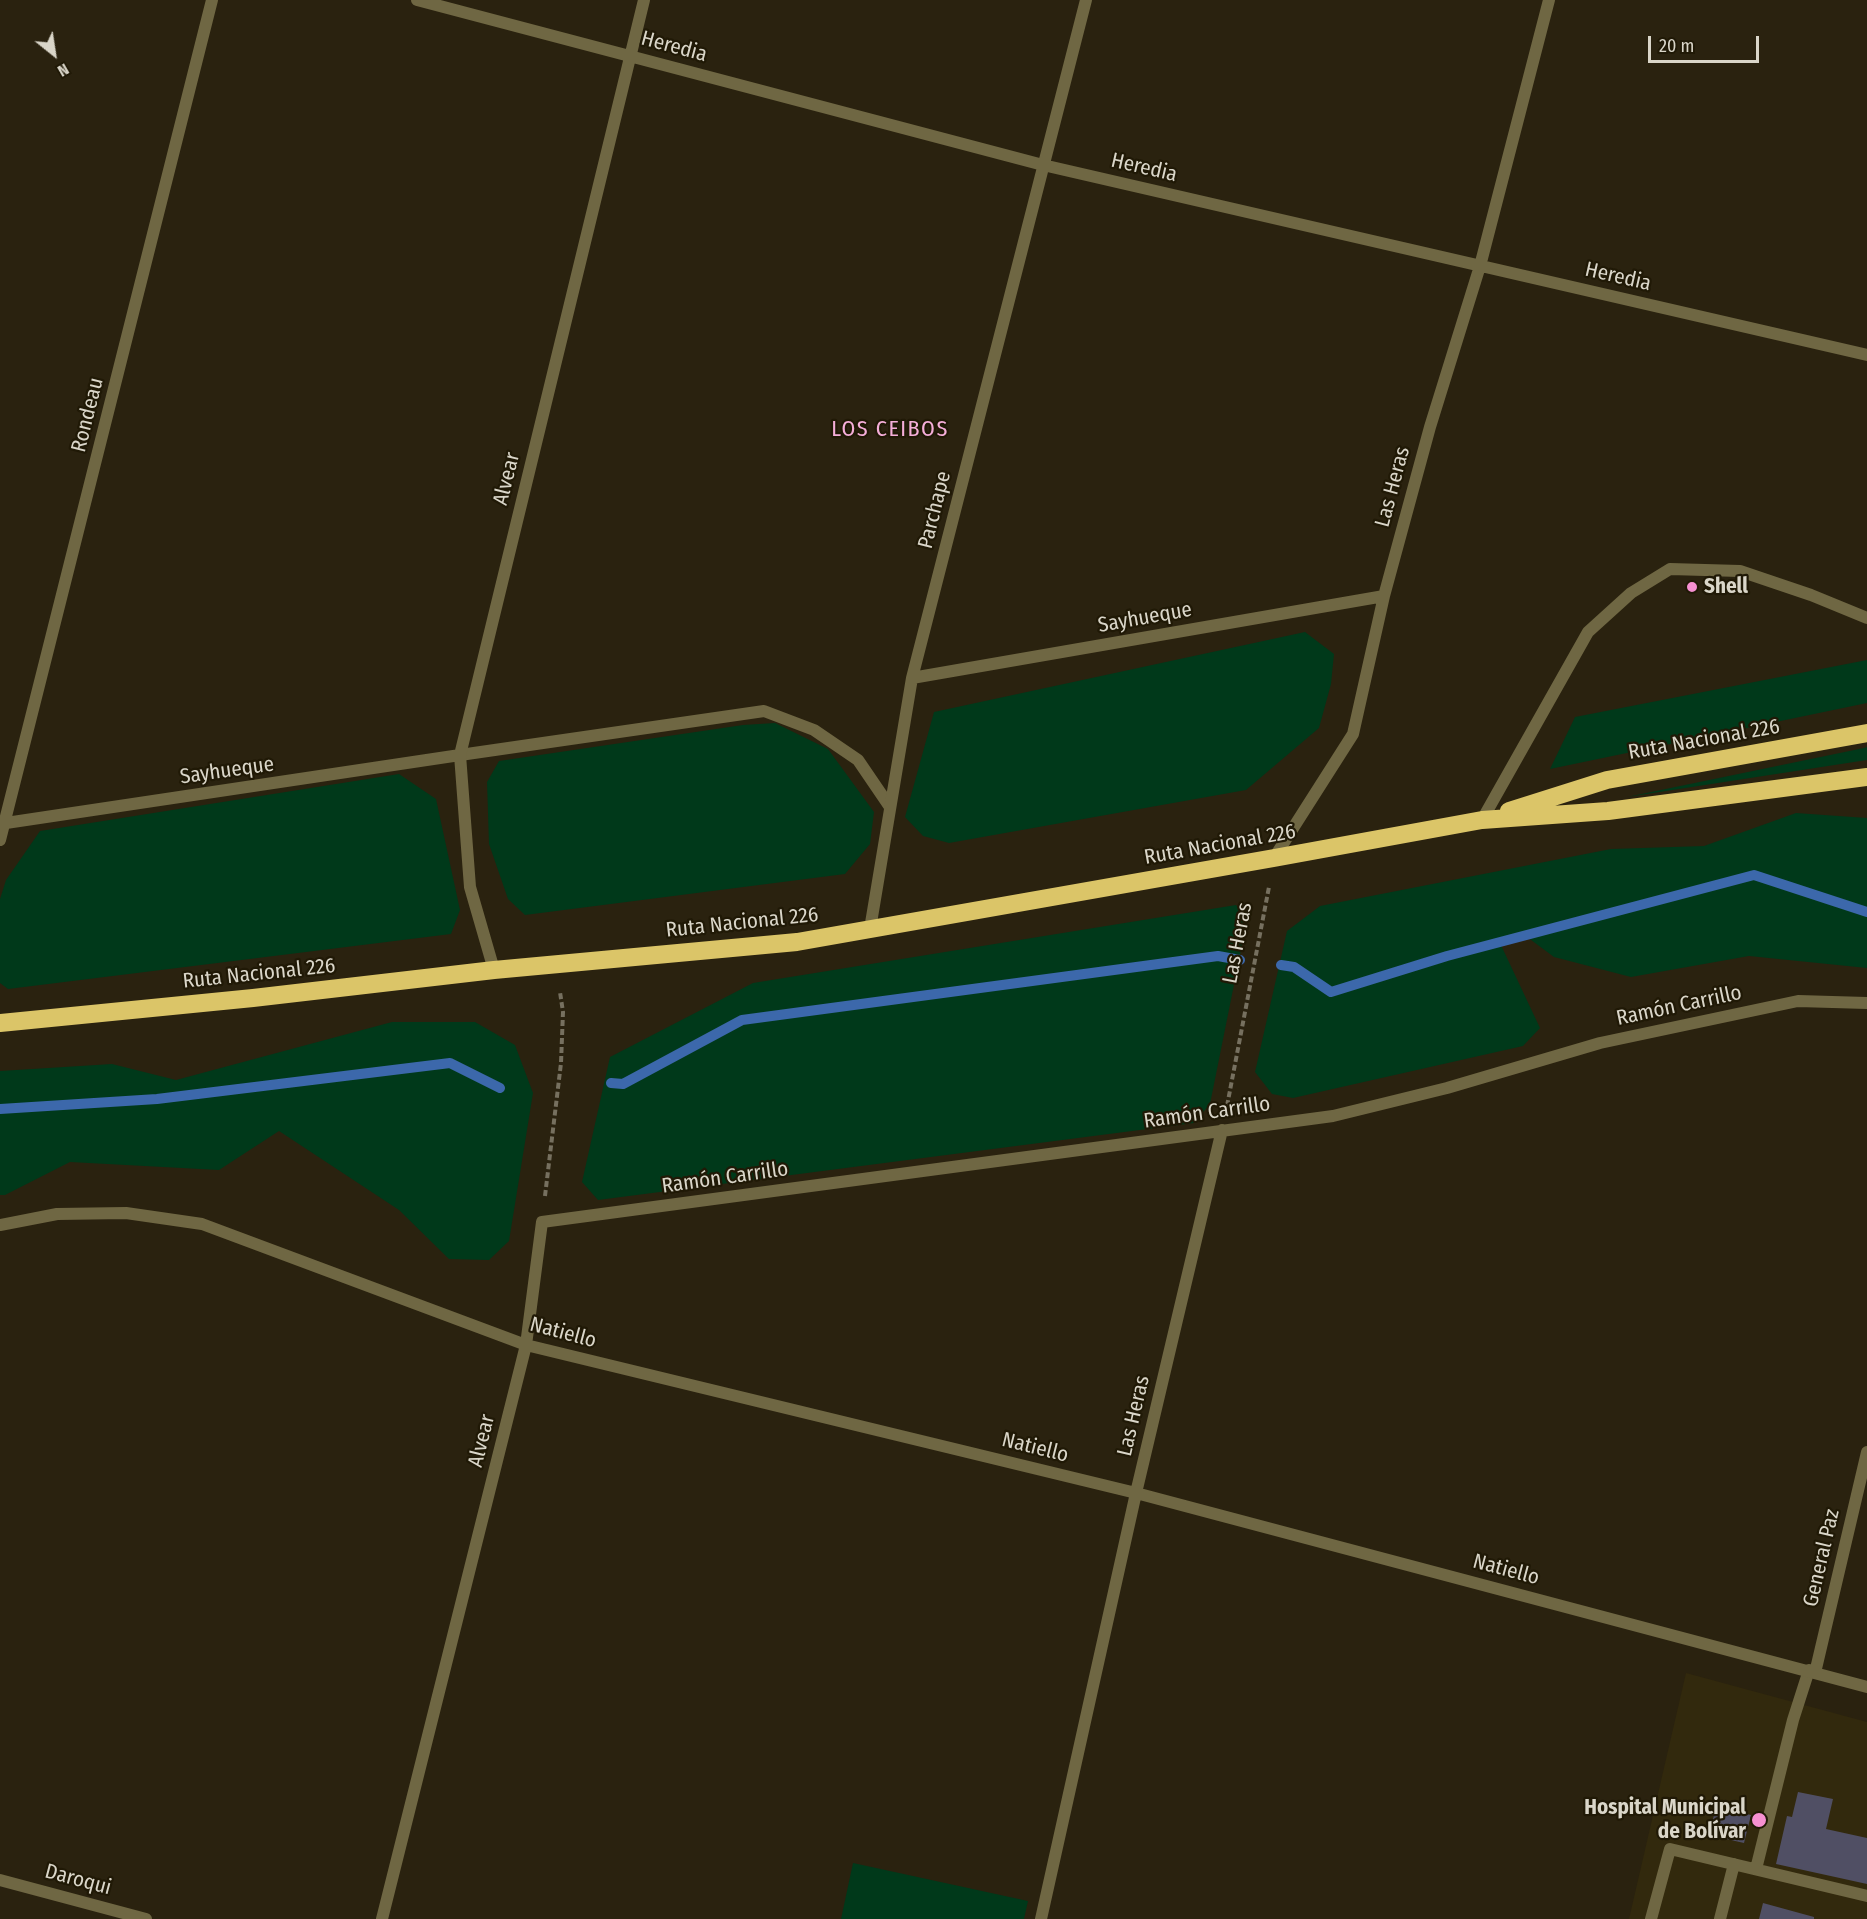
<!DOCTYPE html>
<meta charset="utf-8">
<style>
body{margin:0}
#map{position:relative;width:1867px;height:1919px;overflow:hidden;background:#2a220f;font-family:"Fira Sans Condensed",sans-serif}
canvas{display:block}
.north{position:absolute;left:24px;top:24px;width:60px;height:60px;-webkit-text-stroke:4px #201906;paint-order:stroke;rotate:150deg;font-size:16px;font-weight:700;line-height:24px;text-align:center;color:#dad6c9}
.north::after{content:'';display:block;margin:auto;width:21px;height:27px;background:#dad6c9;clip-path:polygon(50% 0,100% 100%,50% 72%,0 100%)}
.scale{position:absolute;left:1648px;top:36px;width:111px;height:27px;box-sizing:border-box;border:3px solid #dad6c9;border-top:0;padding-left:8px;font-size:18px;line-height:21px;white-space:nowrap;color:#dad6c9;-webkit-text-stroke:4px #201906;paint-order:stroke}
</style>
<div id="map">
<canvas width="1867" height="1919"></canvas>
<div class="north">N</div>
<div class="scale">20 m</div>
</div>
<script>
const g = document.querySelector('canvas').getContext('2d');
g.lineJoin = 'round';
function fillPath(path, color) { g.fillStyle = color; g.fill(path, 'evenodd'); }
const poly = rows => new Path2D(rows.map(r => 'M' + r).join(''));
function trace(path, color, width, dash) { g.strokeStyle = color; g.lineWidth = width; g.lineCap = dash ? 'butt' : 'round'; g.setLineDash(dash || []); g.stroke(path); }
function write(font, color, halo, rows, align = 'center') {
  g.font = font + ' "Fira Sans Condensed",sans-serif'; g.lineWidth = 4.5; g.setLineDash([]); g.textBaseline = 'middle'; g.strokeStyle = halo; g.fillStyle = color; for (const [text, x, y, turn = 0] of rows) {
    g.save(); g.translate(x, y); g.rotate((+turn || 0) * Math.PI / 180); g.textAlign = isNaN(turn) ? turn : align; if (halo) g.strokeText(text, 0, 0); g.fillText(text, 0, 0); g.restore();
  }
}
fillPath(poly([
 [1686,1673,1867,1722,1867,1919,1629,1919]
]), '#32290d');
fillPath(poly([
 [1305,632,1334,654,1331,684,1319,728,1246,790,949,843,923,836,905,817,934,712],
 [1867,660,1867,703,1550,769,1575,717],
 [775,723,828,749,874,812,870,844,845,874,525,915,508,899,489,844,487,782,499,761,743,725],
 [1867,747,1867,760,1627,797,1864,748],
 [399,774,436,799,460,910,451,934,8,989,0,983,0,899,6,880,40,831],
 [1796,813,1867,818,1867,968,1749,956,1631,977,1554,957,1527,937,1500,943,1540,1028,1523,1046,1293,1098,1272,1094,1255,1072,1287,931,1320,906,1611,849,1704,846],
 [1236,905,1247,920,1210,1104,1194,1123,598,1200,582,1182,610,1057,753,983],
 [392,1022,475,1022,515,1045,533,1093,509,1241,489,1260,449,1259,399,1210,279,1131,219,1170,70,1162,5,1195,0,1195,0,1071,112,1064,176,1080],
 [853,1863,1028,1901,1024,1919,841,1919]
]), '#00391a');
trace(poly([
 [1281,965,1294,967,1331,992,1447,956,1754,875,1867,912],
 [611,1083,623,1084,742,1020,1218,956,1240,960],
 [0,1109,157,1099,450,1063,500,1088]
]), '#3c68ab', 10);
fillPath(poly([
 [1798,1792,1833,1799,1826,1829,1867,1838,1867,1884,1776,1864,1787,1816,1792,1817],
 [1716,1807,1751,1815,1744,1843,1709,1835],
 [1763,1903,1814,1917,1814,1919,1759,1919]
]), '#504f64');
trace(poly([
 [1227,1106,1269,887],
 [545,1196,561,1063,563,1012,560,992]
]), '#76705f', 4, [6, 3]);
trace(poly([
 [460,755,764,711,814,730,858,760,890,807],
 [1482,820,1588,632,1631,593,1670,569,1740,571,1811,595,1867,618],
 [1756,1869,1793,1720,1809,1670],
 [1651,1919,1670,1849,1867,1896],
 [1720,1919,1734,1864]
]), '#6f6743', 12);
trace(poly([
 [417,0,1043,165,1867,355],
 [912,678,1384,596],
 [1,822,6,823,460,755],
 [0,840,212,0],
 [1274,858,1353,734,1384,596,1430,427,1480,266,1549,0],
 [870,929,912,678,1086,0],
 [494,970,470,887,460,755,644,0],
 [0,1225,57,1214,126,1213,202,1224,526,1345,1136,1493,1867,1687],
 [1815,1673,1867,1452],
 [0,1880,146,1919],
 [382,1919,526,1345,542,1222,1333,1116,1447,1088,1600,1043,1798,1001,1867,1003],
 [1041,1919,1136,1493,1222,1130]
]), '#6f6743', 12);
trace(poly([
 [1509,811,1607,780,1867,733],
 [0,1023,253,998,494,970,797,942,1274,858,1482,820,1608,811,1867,777]
]), '#dbc568', 18);
for (const [x, y, r, color] of [
 [1692,587,6,"#f690d1"],
 [1759,1820,8,"#f690d1"]
]) { const dot = new Path2D(); dot.arc(x, y, r, 0, 2 * Math.PI); g.fillStyle = color; g.fill(dot); trace(dot, '#201906', 2); }
write('21px', '#dad6c9', '#201906', [
 ["Heredia",674,47,15],
 ["Heredia",1144,168,13],
 ["Heredia",1618,277,13],
 ["Rondeau",88,415,-76],
 ["Alvear",507,479,-76],
 ["Las Heras",1393,487,-75],
 ["Parchape",935,510,-76],
 ["Sayhueque",1145,618,-10],
 ["Ruta Nacional 226",1704,740,-10],
 ["Sayhueque",227,771,-8],
 ["Ruta Nacional 226",1220,845,-10],
 ["Ruta Nacional 226",742,923,-6],
 ["Las Heras",1238,943,-79],
 ["Ruta Nacional 226",259,974,-6],
 ["Ramón Carrillo",1679,1006,-12],
 ["Ramón Carrillo",1207,1113,-8],
 ["Ramón Carrillo",725,1178,-8],
 ["Natiello",563,1333,15],
 ["Las Heras",1134,1416,-77],
 ["Alvear",482,1441,-76],
 ["Natiello",1035,1448,14],
 ["General Paz",1822,1558,-77],
 ["Natiello",1506,1570,15],
 ["Daroqui",78,1880,15]
]);
write('bold 21px', '#dad6c9', '#201906', [
 ["Shell",1704,587],
 ["Hospital Municipal",1746,1808,"right"],
 ["de Bolívar",1746,1832,"right"]
], 'left');
g.letterSpacing = '1.5px';
write('22px', '#f5aed9', '#201906', [
 ["LOS CEIBOS",890,430]
]);
g.letterSpacing = '0px';
</script>
